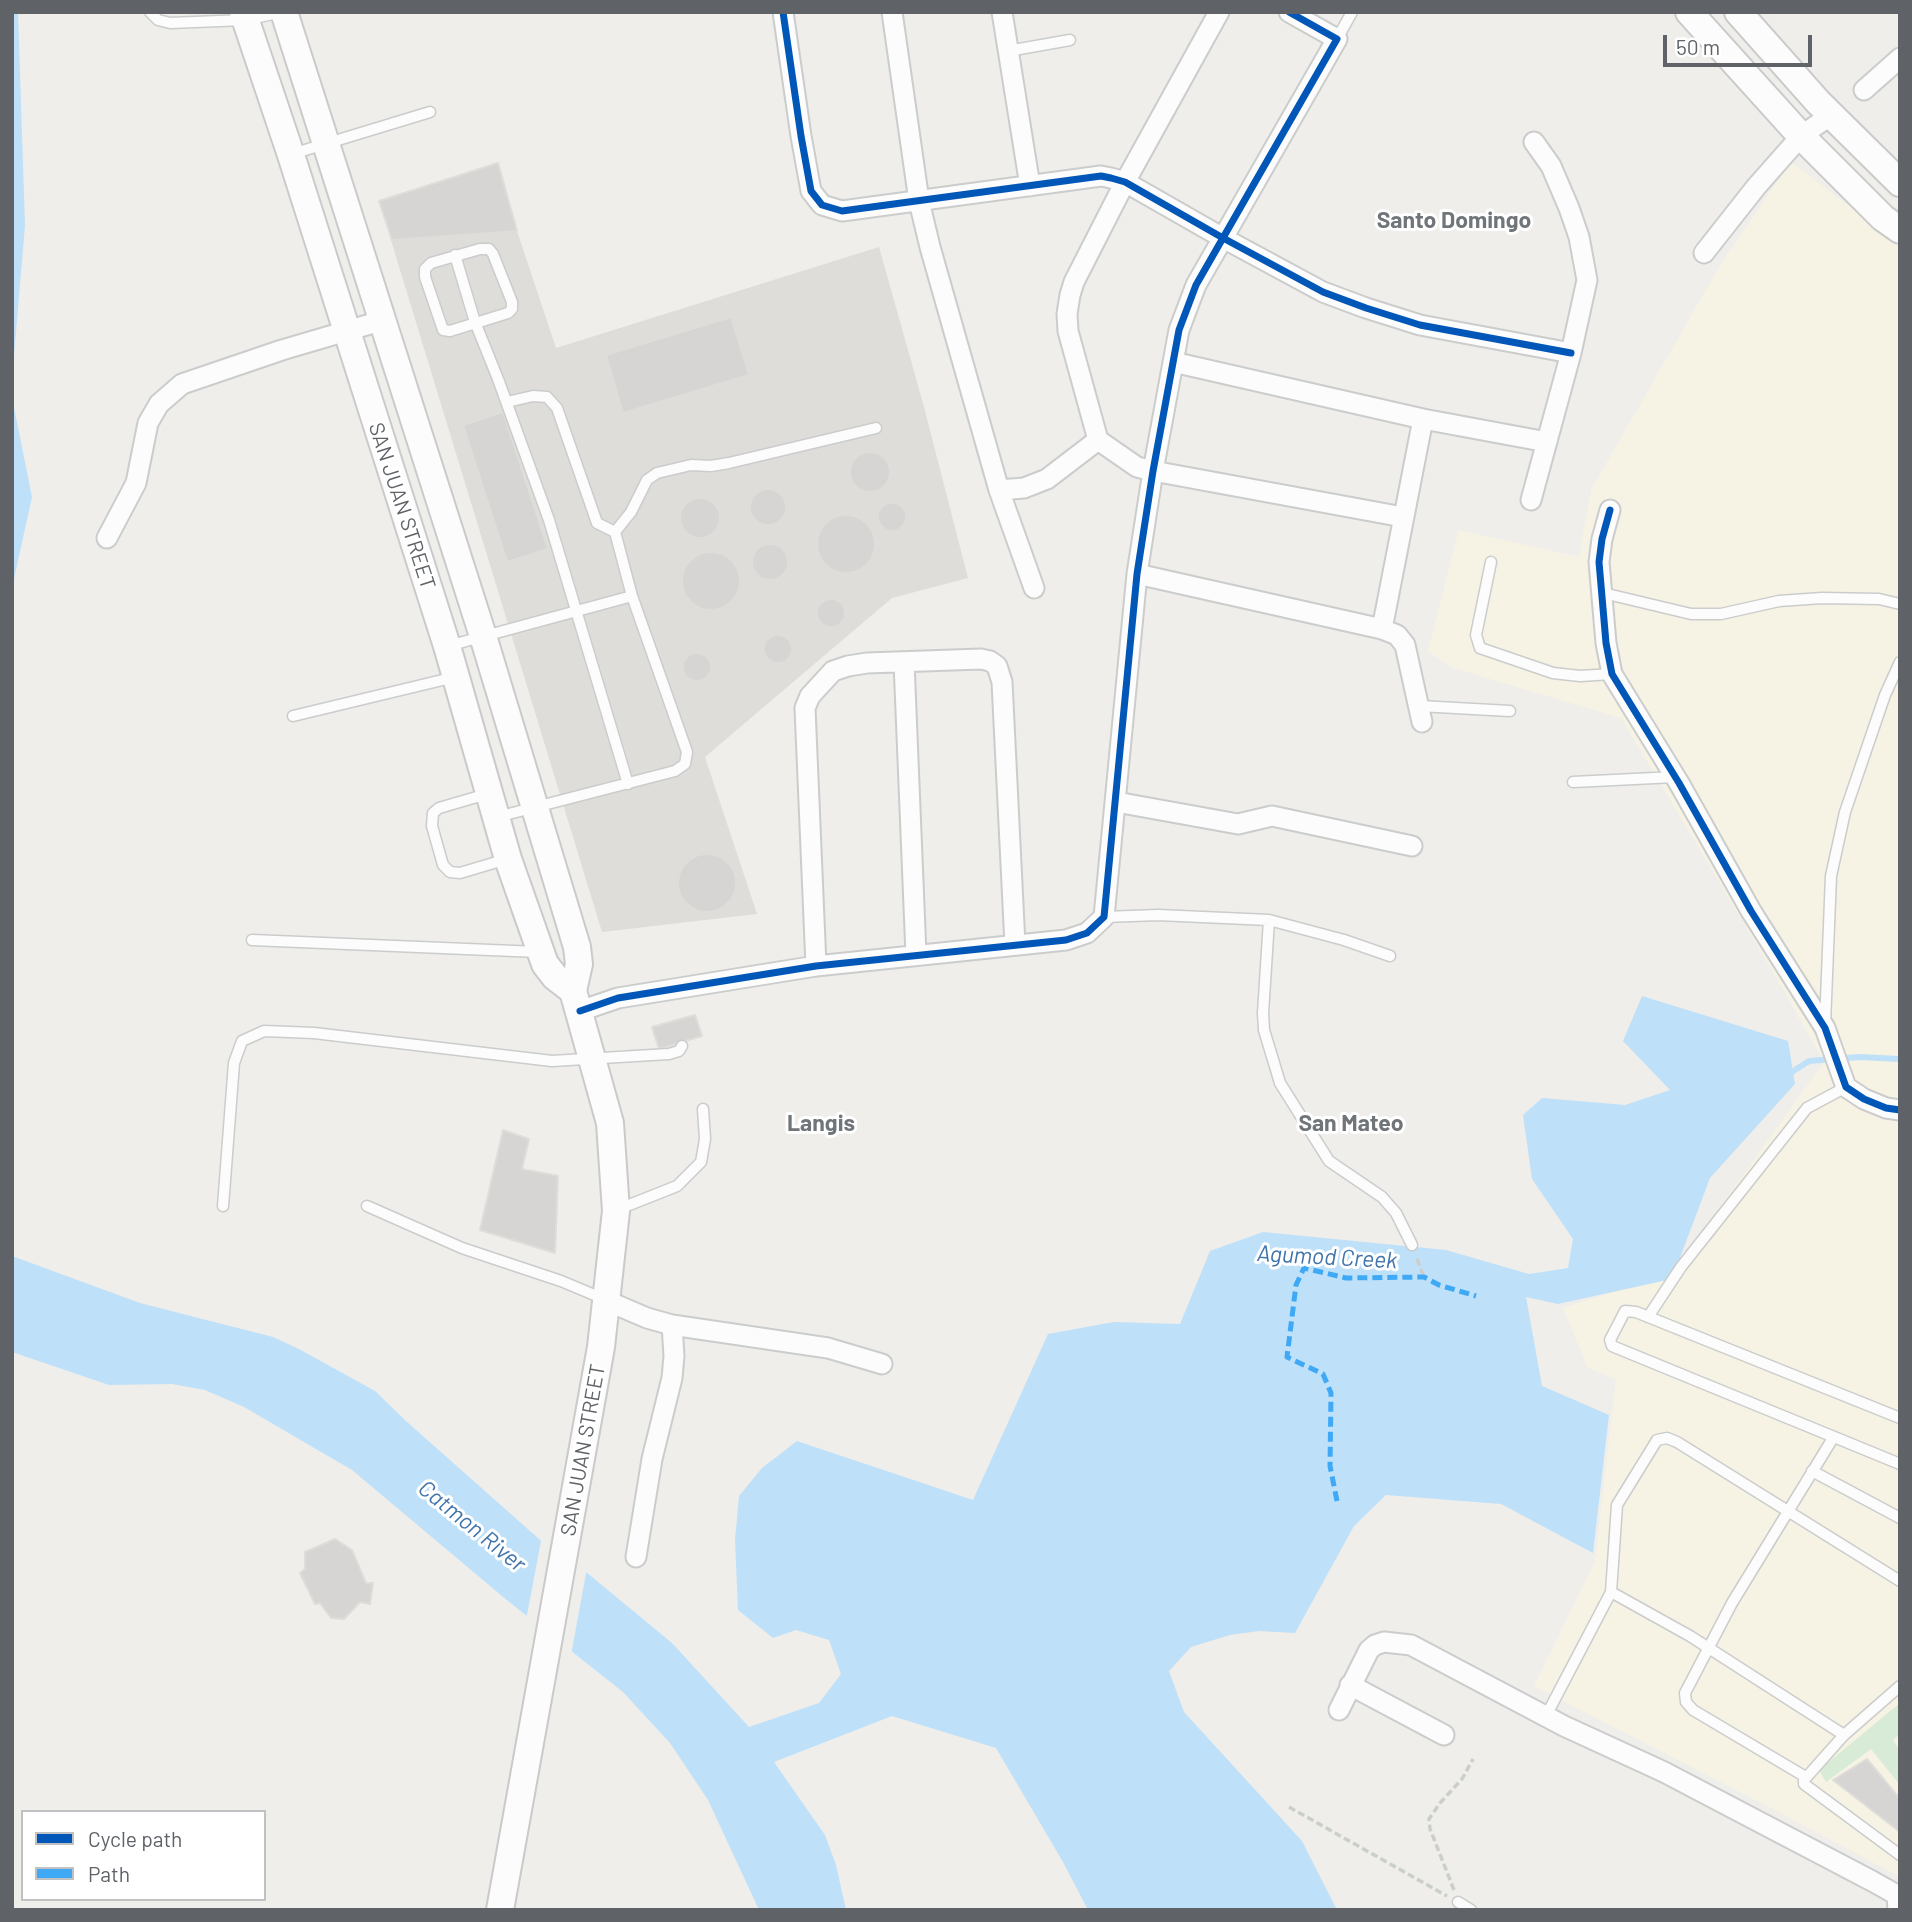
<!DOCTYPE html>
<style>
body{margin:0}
#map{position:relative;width:1912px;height:1922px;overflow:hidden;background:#efeeea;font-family:Barlow,sans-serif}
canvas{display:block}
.frame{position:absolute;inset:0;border:14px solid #5f6368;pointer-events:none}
.legend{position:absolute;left:21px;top:1810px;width:245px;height:91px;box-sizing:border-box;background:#fff;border:2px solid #bfc1c3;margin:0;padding:9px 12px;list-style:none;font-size:21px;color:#5f6368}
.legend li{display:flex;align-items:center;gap:14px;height:35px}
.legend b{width:35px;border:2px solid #bfc1c3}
.scale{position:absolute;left:1663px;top:35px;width:149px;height:32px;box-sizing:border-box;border:4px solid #5f6368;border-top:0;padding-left:9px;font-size:21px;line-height:24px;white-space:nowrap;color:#5f6368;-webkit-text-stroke:5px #fff;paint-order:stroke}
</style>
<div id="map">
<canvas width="1912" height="1922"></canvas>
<div class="frame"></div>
<ul class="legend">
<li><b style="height:9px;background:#0057b8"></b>Cycle path</li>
<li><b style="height:9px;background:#3fa9f5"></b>Path</li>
</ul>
<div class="scale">50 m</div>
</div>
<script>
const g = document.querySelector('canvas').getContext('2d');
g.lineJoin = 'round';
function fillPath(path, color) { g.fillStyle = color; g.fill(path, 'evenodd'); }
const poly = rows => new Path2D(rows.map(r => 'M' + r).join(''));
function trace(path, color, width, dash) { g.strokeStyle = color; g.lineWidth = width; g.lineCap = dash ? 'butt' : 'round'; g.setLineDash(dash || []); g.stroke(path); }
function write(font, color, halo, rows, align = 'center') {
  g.font = font + ' Barlow,sans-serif'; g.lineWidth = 6; g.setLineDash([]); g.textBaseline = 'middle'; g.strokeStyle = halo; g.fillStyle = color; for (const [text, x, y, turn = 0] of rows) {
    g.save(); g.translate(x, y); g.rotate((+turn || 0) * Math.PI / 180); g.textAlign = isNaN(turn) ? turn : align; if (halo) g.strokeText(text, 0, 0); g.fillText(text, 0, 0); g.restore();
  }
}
fillPath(poly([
 [1791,162,1900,245,1900,1877,1775,1810,1534,1686,1595,1562,1616,1379,1588,1368,1563,1308,1673,1273,1824,1062,1773,972,1621,718,1450,667,1428,651,1459,530,1579,557,1591,490,1722,262]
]), '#f7f3e4');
fillPath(poly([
 [498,163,517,231,556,348,879,247,924,407,968,578,892,598,705,757,757,914,602,932,379,201]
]), '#dfddda');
fillPath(poly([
 [1900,1703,1900,1734,1893,1740,1900,1751,1900,1785,1871,1749,1826,1782,1819,1770]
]), '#d8ebd6');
fillPath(poly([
 [12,12,18,12,25,225,12,380],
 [12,397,32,497,12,588],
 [1642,996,1788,1041,1795,1084,1710,1178,1672,1279,1558,1304,1526,1297,1542,1386,1609,1415,1593,1553,1501,1504,1386,1495,1354,1526,1295,1633,1259,1631,1230,1635,1191,1647,1169,1671,1184,1712,1302,1841,1337,1910,1088,1910,1063,1862,996,1748,892,1716,774,1762,825,1835,836,1865,846,1910,759,1910,708,1800,670,1743,623,1692,508,1601,352,1470,244,1407,205,1390,172,1384,109,1385,12,1352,12,1256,140,1303,273,1337,299,1349,375,1391,406,1421,548,1547,586,1572,672,1643,749,1727,819,1703,841,1674,829,1640,796,1630,773,1638,738,1610,735,1540,739,1496,762,1468,797,1441,973,1500,1048,1334,1114,1322,1180,1324,1210,1251,1263,1232,1446,1250,1529,1274,1568,1268,1573,1239,1532,1179,1523,1115,1542,1098,1625,1105,1670,1090,1623,1041]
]), '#bfe0f9');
fillPath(poly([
 [542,1536,587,1568,571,1655,526,1620]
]), '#efeeea');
trace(poly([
 [1787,1075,1809,1061,1859,1057,1900,1059]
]), '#bfe0f9', 6);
const building = poly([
 [498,163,517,231,392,240,379,201,498,163],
 [731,317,749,375,623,413,606,355,731,317],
 [503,412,548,549,507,562,463,425,503,412],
 '850 472a20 20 0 1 1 40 0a20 20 0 1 1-40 0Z',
 '750 507a18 18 0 1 1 36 0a18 18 0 1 1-36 0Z',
 '680 518a20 20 0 1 1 40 0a20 20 0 1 1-40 0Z',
 '878 517a14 14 0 1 1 28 0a14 14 0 1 1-28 0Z',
 '817 544a29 29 0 1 1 58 0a29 29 0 1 1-58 0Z',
 '752 562a18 18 0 1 1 36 0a18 18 0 1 1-36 0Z',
 '682 581a29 29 0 1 1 58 0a29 29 0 1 1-58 0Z',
 '817 613a14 14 0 1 1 28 0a14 14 0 1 1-28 0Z',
 '764 649a14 14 0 1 1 28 0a14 14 0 1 1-28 0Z',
 '683 667a14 14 0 1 1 28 0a14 14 0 1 1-28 0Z',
 '678 883a29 29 0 1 1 58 0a29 29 0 1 1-58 0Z',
 [695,1015,702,1036,659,1049,652,1027,695,1015],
 [503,1130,529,1139,522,1169,558,1176,555,1253,480,1230,503,1130],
 [335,1539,352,1550,366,1583,373,1583,370,1604,360,1602,344,1619,331,1618,320,1603,315,1604,300,1573,305,1569,305,1552,335,1539],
 [1867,1759,1900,1799,1900,1832,1833,1780,1867,1759]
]);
fillPath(building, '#d6d5d3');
trace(building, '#deddd9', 2);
const lane = poly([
 [150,12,158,20,170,23,245,20,282,12],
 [1337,39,1352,12],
 [1008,51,1070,40],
 [292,154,430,112],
 [480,249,489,249,493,254,512,302,512,309,508,313,450,331,443,330,425,277,425,269,431,263,480,249],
 [455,255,475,322,498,379,549,520,628,784],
 [615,532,631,512,647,480,657,473,691,465,711,466,729,463,876,428],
 [1491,562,1476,635,1480,648,1553,673,1580,676,1612,674],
 [1603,593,1691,614,1721,614,1779,601,1822,598,1879,599,1900,604],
 [448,646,632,596,615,532,597,523,557,408,547,397,533,396,507,402],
 [1419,706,1510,711],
 [293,716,455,677],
 [1573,782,1675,777],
 [487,794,439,808,433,813,432,826,443,865,450,872,460,873,507,859],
 [497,817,675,771,685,764,687,752,632,596],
 [1104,917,1158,915,1269,920,1344,940,1390,956],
 [1269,920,1263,1013,1264,1030,1280,1083,1329,1161,1382,1197,1396,1213,1412,1245],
 [252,940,538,952],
 [1825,1024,1831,876,1845,812,1885,695,1900,662],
 [223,1206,234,1063,242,1041,264,1031,314,1033,552,1061,669,1054,679,1051,682,1046],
 [367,1206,462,1248,561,1281,604,1299],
 [619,1209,677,1186,701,1162,705,1139,703,1109],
 [1648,1317,1681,1267,1807,1108,1846,1087],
 [1900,1418,1636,1312,1625,1311,1610,1340,1612,1346,1900,1464],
 [1812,1471,1900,1518],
 [1611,1592,1690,1636,1844,1735],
 [1900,1686,1844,1735,1804,1780,1804,1784,1900,1855],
 [1546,1716,1611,1592,1617,1505,1657,1440,1667,1438,1677,1442,1900,1581],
 [1804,1776,1693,1710,1686,1702,1685,1693,1732,1603,1833,1438],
 [1458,1902,1471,1910]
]);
const street = poly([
 [783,12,801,136,811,191,822,205,842,211,1101,176,1111,178,1125,182,1223,238,1323,292,1366,308,1420,325,1571,353],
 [892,12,919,201,930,247,999,490,1034,588],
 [1002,12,1030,186],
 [1219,12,1125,182,1074,282,1070,295,1067,314,1068,331,1098,440,1137,467,1153,471,1403,517],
 [1864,90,1900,58],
 [1704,253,1756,187,1801,136,1831,115],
 [1173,362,1423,419,1547,442],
 [999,490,1024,488,1047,479,1098,440],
 [1531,500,1571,353,1587,280,1579,237,1569,208,1551,166,1534,142],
 [1610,510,1602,539,1599,562,1606,643,1612,674,1679,783,1751,911,1825,1028,1846,1087,1864,1099,1886,1108,1900,1110],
 [107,538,136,483,148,423,159,404,182,384,282,350,384,320],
 [1137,574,1382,629,1397,635,1405,645,1422,722],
 [1382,629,1423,419],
 [904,662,916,955],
 [1116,802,1238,824,1272,816,1412,846],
 [816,966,805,708,810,696,833,671,848,666,867,663,981,659,990,661,997,666,1002,682,1015,945],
 [580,1011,618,998,816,966,1066,940,1087,933,1104,917,1137,574,1153,471,1179,330,1196,285,1337,39,1289,12],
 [605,1300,647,1318,672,1325,674,1356,672,1378,652,1459,636,1557],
 [672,1325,828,1348,882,1364],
 [1350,1685,1444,1735],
 [1339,1710,1369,1650,1375,1645,1384,1642,1411,1645,1564,1726,1664,1772,1872,1881,1897,1895,1898,1910]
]);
const secondary = poly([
 [243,12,291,155,447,646,508,859,545,964,555,977,573,991],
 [284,12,483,636,577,947,579,964,573,991,610,1123,616,1211,601,1347,500,1910],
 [1689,12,1801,136,1883,218,1900,230],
 [1738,12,1818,102,1900,183]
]);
trace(lane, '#cbcccc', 13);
trace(street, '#cbcccc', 23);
trace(secondary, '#cacacb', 30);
trace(poly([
 [1417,1259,1424,1277],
 [1289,1807,1447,1896],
 [1454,1890,1430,1829,1429,1819,1440,1803,1462,1779,1473,1759]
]), '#cacfcc', 3.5, [7, 3.5]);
trace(lane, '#fdfcfc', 10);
trace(street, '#fdfcfc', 19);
trace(secondary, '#fdfcfc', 26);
trace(poly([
 [1337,1501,1330,1466,1331,1393,1323,1374,1287,1357,1296,1285,1304,1268,1346,1278,1424,1277,1439,1285,1476,1296]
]), '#3fa9f5', 5, [10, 5]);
trace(poly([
 [783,12,801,136,811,191,822,205,842,211,1101,176,1111,178,1125,182,1223,238,1323,292,1366,308,1420,325,1571,353],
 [1610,510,1602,539,1599,562,1606,643,1612,674,1679,783,1751,911,1825,1028,1846,1087,1864,1099,1886,1108,1900,1110],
 [580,1011,618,998,816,966,1066,940,1087,933,1104,917,1137,574,1153,471,1179,330,1196,285,1337,39,1289,12]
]), '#0057b8', 7);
write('21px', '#5f6368', '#fff', [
 ["SAN JUAN STREET",402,506,72],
 ["SAN JUAN STREET",583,1450,-80]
]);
write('bold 23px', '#70757a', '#fff', [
 ["Santo Domingo",1454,220],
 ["Langis",821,1123],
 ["San Mateo",1351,1123]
]);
write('italic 23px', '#4174aa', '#fff', [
 ["Agumod Creek",1327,1257,3],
 ["Catmon River",472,1526,39]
]);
</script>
